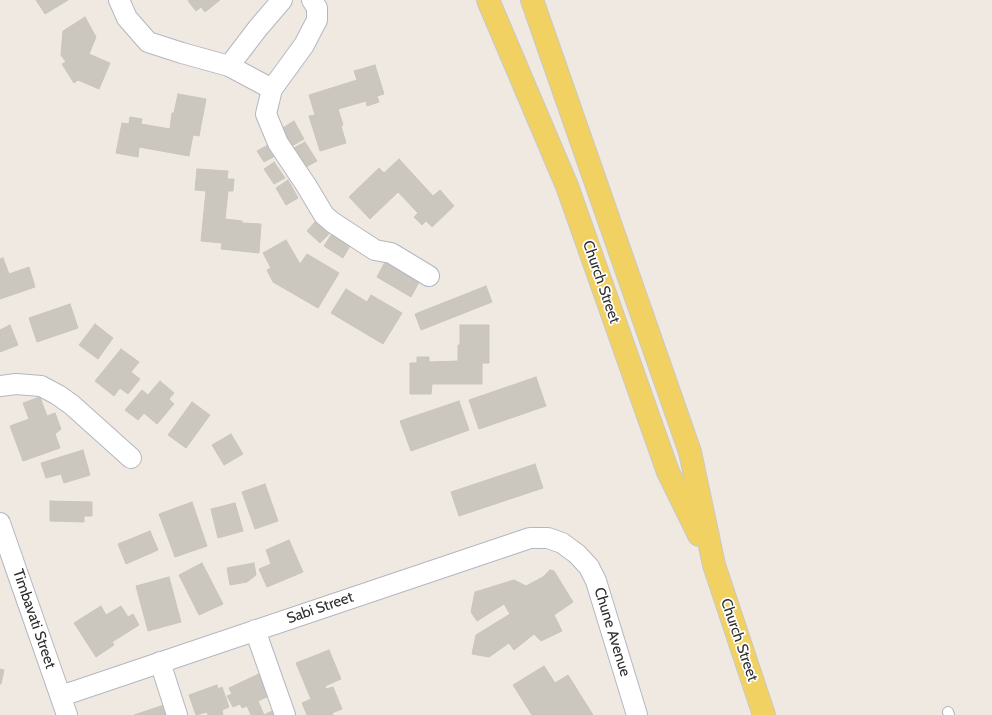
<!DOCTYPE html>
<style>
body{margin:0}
canvas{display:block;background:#efe9e1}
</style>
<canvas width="992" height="715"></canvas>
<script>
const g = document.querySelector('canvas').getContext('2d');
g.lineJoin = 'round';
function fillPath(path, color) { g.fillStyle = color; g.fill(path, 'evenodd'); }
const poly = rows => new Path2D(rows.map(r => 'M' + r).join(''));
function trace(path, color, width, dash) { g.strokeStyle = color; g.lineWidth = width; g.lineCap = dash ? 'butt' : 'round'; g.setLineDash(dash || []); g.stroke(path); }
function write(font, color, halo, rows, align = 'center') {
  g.font = font + ' Cabin,sans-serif'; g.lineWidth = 3.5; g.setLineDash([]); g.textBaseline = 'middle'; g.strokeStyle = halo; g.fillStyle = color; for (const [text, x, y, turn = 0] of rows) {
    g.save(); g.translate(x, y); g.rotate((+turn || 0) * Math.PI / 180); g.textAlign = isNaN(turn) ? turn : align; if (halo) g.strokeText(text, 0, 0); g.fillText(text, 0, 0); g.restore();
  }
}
const building = poly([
 [36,0,68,0,45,14,36,0],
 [190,0,220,0,205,12,201,7,196,11,188,1,190,0],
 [85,17,96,37,89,54,110,63,99,89,78,80,74,83,62,64,66,62,61,55,63,31,85,17],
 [375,65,384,94,377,96,379,102,367,106,366,101,338,109,343,125,341,126,346,143,320,151,309,116,315,115,309,95,357,80,354,71,375,65],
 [178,94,206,99,199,136,193,135,189,156,139,147,138,157,116,153,122,123,129,124,130,117,142,119,141,124,170,129,172,113,174,113,178,94],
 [294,121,304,139,292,146,281,129,294,121],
 [305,142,317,161,304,168,292,149,305,142],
 [268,145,275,156,264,162,257,151,268,145],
 [399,159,433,196,440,190,454,206,432,227,426,221,422,225,414,217,418,213,398,192,370,219,349,197,379,168,384,173,399,159],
 [274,162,285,178,274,184,264,169,274,162],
 [197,169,228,171,227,179,234,179,233,191,228,191,225,219,242,221,242,223,261,224,259,253,221,249,222,243,201,241,206,191,195,190,197,169],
 [288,180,298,198,286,205,276,188,288,180],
 [315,222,329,234,320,243,307,231,315,222],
 [333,232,351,244,343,258,324,246,333,232],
 [286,240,300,264,307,254,339,273,318,308,273,282,267,270,271,268,263,253,286,240],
 [3,258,9,274,29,267,35,287,0,299,0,259,3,258],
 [385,262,419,282,411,297,377,277,385,262],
 [486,286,492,302,421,330,415,314,486,286],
 [346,289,367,302,371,295,402,313,383,344,331,313,346,289],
 [70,304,78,328,37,342,29,318,70,304],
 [95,324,113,338,98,359,79,345,95,324],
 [10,325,18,345,0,352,0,330,10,325],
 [460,325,489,325,489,363,482,363,482,384,432,384,431,394,410,394,410,363,417,363,417,357,429,357,429,362,458,361,458,345,460,345,460,325],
 [121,349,139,362,131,372,140,379,128,394,120,388,114,396,95,381,121,349],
 [536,377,546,406,479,429,469,400,536,377],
 [160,381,174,393,169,399,174,404,157,424,144,413,138,420,125,410,142,390,148,395,160,381],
 [40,397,47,416,55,413,61,429,55,434,60,448,23,461,10,426,29,419,23,403,40,397],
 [459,401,469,430,411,451,400,421,459,401],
 [192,402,210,415,186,448,168,435,192,402],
 [231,434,243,454,224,465,212,445,231,434],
 [83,450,90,475,64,483,61,474,46,478,41,463,83,450],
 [535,464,543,488,459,516,451,492,535,464],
 [265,484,278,521,255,529,242,492,265,484],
 [50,501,92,502,92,516,84,516,84,522,50,521,50,501],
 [192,502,207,546,175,557,159,514,192,502],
 [235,503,243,531,218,538,211,509,235,503],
 [150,531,158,550,126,564,118,544,150,531],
 [289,540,303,572,267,587,259,569,271,564,266,550,289,540],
 [202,563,223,604,199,615,179,575,202,563],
 [254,563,256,575,247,582,230,585,227,568,254,563],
 [550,570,554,571,573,602,554,615,562,631,541,641,534,634,514,650,509,643,489,657,472,654,476,635,510,614,504,604,477,621,471,612,475,592,514,580,526,586,543,577,550,570],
 [169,577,181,622,148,631,136,586,169,577],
 [101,606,106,615,121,606,128,617,133,614,139,625,112,642,114,645,96,657,74,623,101,606],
 [329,650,341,679,325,686,326,689,333,687,342,709,332,713,333,715,307,715,302,703,311,699,296,663,329,650],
 [544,666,555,683,568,675,593,715,532,715,513,685,544,666],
 [0,669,4,670,1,684,0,684,0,669],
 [263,672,273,694,258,701,264,715,274,710,276,715,251,715,247,706,242,708,240,704,233,707,227,696,232,694,229,688,263,672],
 [217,685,218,689,222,687,229,707,222,710,223,715,208,715,207,712,196,715,189,695,217,685],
 [164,705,167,715,134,715,164,705]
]);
fillPath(building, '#cbc7bf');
trace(building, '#cbc5ba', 1);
const lane = poly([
 [948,712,949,715]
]);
const street = poly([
 [119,0,127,18,148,42,182,53,229,66,272,89],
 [312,0,317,8,317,20,304,45,272,89,266,114,278,143,306,185,324,215,332,222,375,250,391,253,429,276],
 [229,66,258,28,282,0],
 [0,386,16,384,41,386,58,395,72,405,131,458],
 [0,523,67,715],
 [255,630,285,715],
 [160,662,177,715],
 [61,696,530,538,548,538,562,543,577,554,589,567,596,581,637,715]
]);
const primary = poly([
 [488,0,567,186,668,472,699,535],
 [532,0,690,452,714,565,764,715]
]);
trace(lane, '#b4b7c1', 12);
trace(street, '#b4b7c1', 22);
trace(primary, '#c9c9c9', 24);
trace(lane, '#fff', 10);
trace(street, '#fff', 20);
trace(primary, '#f2d163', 22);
write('15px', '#2e2e2e', '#fff', [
 ["Church Street",601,282,71],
 ["Sabi Street",320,608,-19],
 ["Timbavati Street",34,619,71],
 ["Chune Avenue",612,632,73],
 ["Church Street",739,640,71]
]);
</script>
